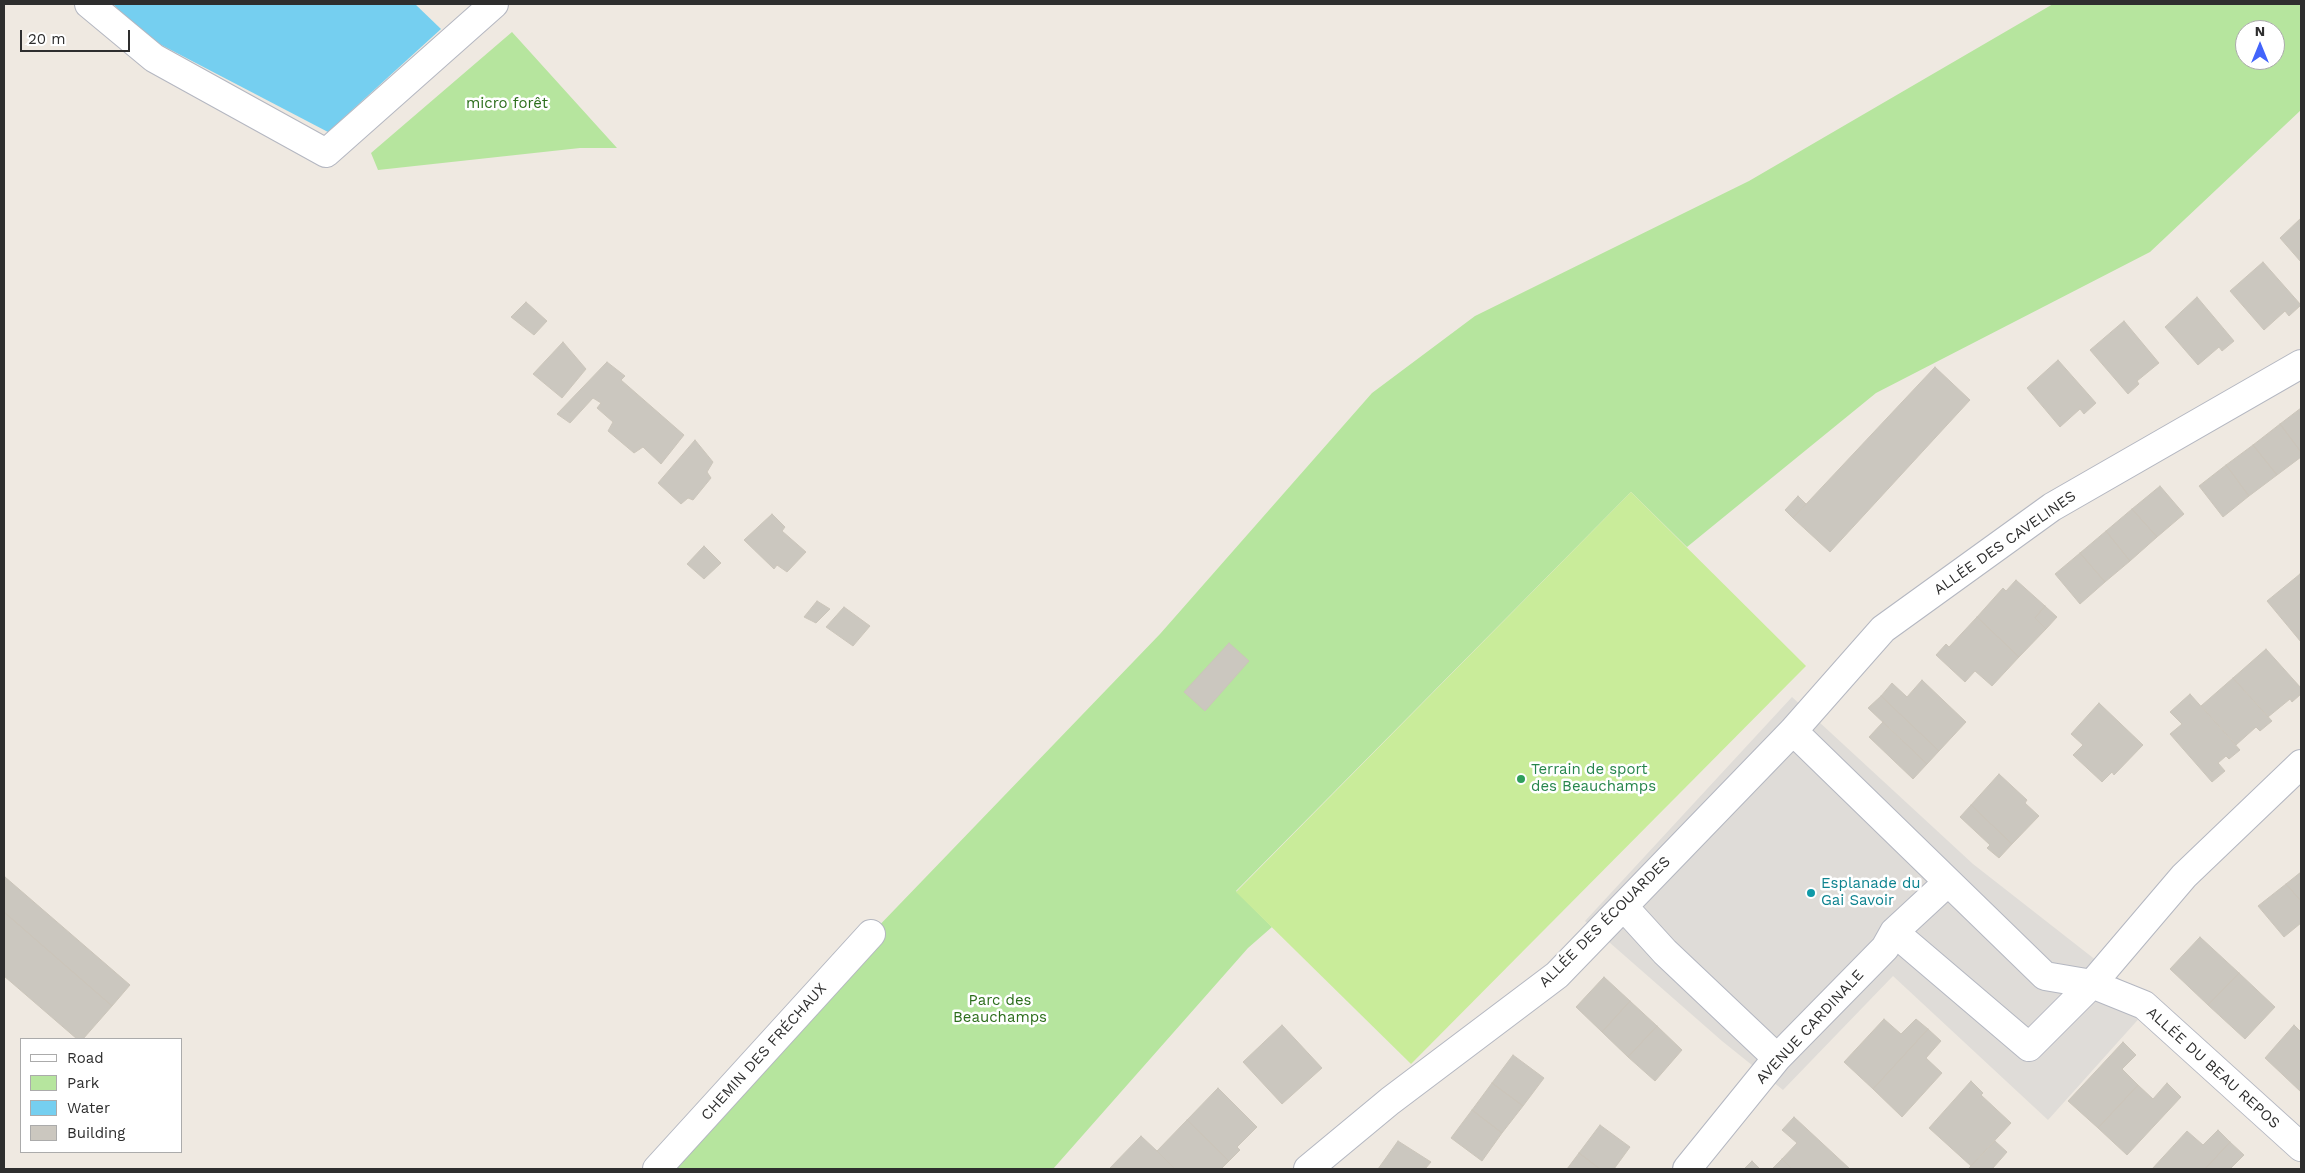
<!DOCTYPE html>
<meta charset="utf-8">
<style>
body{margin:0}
#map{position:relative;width:2305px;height:1173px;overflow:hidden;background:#efe9e1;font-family:"Work Sans",sans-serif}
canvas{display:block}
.frame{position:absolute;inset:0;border:5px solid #2e2e2e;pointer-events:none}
.legend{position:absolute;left:20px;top:1038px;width:162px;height:115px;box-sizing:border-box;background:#fff;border:1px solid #ababab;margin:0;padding:6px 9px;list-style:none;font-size:15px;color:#2e2e2e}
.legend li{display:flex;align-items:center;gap:10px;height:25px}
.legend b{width:25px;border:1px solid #ababab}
.north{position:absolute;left:2235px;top:20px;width:50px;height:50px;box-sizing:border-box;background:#fff;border:1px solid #ababab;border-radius:50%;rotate:0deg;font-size:14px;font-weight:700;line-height:20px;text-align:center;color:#2e2e2e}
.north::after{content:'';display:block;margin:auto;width:18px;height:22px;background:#4264fb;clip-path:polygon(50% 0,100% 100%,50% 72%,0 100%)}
.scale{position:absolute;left:20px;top:30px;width:110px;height:22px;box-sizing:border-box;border:2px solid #2e2e2e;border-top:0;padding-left:6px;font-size:15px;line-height:18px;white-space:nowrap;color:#2e2e2e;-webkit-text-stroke:4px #fff;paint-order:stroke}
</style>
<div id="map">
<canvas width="2305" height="1173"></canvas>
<div class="frame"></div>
<ul class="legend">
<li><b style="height:6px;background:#fff"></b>Road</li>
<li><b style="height:14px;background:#b6e59e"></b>Park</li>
<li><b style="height:14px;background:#75cff0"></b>Water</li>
<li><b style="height:14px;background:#cbc7bf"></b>Building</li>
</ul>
<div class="north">N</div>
<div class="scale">20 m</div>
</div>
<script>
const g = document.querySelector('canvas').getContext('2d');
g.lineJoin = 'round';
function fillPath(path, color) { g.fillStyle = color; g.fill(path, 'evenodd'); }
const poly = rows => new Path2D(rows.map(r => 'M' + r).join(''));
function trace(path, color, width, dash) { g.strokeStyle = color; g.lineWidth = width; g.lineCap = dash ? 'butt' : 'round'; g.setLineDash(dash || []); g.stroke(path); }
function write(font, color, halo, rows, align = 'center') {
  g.font = font + ' "Work Sans",sans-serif'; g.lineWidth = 5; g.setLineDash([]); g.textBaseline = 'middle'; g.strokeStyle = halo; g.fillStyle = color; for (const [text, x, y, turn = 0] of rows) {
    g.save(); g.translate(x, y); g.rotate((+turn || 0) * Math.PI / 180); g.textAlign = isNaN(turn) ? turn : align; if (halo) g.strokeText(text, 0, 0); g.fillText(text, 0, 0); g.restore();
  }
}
fillPath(poly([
 [2053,4,2301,4,2301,110,2150,252,1876,393,1687,547,1631,492,1236,891,1272,927,1248,948,1053,1169,657,1169,871,934,1160,634,1372,393,1475,316,1749,181],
 [2245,30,2275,30,2275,60,2245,60],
 [512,32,617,148,580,148,378,170,371,153]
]), '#b6e59e');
fillPath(poly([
 [1631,492,1806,666,1411,1064,1236,892]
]), '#c9ec9a');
fillPath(poly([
 [1792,697,1973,864,2152,1004,2048,1120,1893,976,1783,1090,1722,1041,1585,921]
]), '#dfdcd8');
fillPath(poly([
 [113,4,415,4,441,29,328,132,146,37]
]), '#75cff0');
const building = poly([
 [2301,218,2301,262,2280,238,2301,218],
 [2263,262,2301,305,2289,316,2285,311,2264,330,2230,291,2263,262],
 [2197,297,2234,341,2222,351,2219,347,2198,365,2165,327,2197,297],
 [526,302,547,321,534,335,511,317,526,302],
 [2124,321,2159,363,2137,381,2139,384,2128,394,2090,350,2124,321],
 [563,342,586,369,562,398,533,374,563,342],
 [2058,360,2096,403,2084,414,2080,409,2060,427,2027,388,2058,360],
 [607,362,625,376,621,380,684,435,661,464,643,447,634,453,608,431,613,422,597,408,601,403,593,398,570,423,557,414,607,362],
 [1935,367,1970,400,1830,552,1793,518,1935,367],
 [2301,408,2301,452,2280,424,2301,408],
 [2280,424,2301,452,2301,457,2277,475,2253,445,2280,424],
 [695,440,713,462,707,472,711,478,693,500,688,498,681,504,658,483,695,440],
 [2253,445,2277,475,2249,496,2226,465,2253,445],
 [2226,465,2249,496,2223,517,2199,486,2226,465],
 [2160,486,2184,514,2157,537,2132,509,2160,486],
 [1798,496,1806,504,1793,518,1785,510,1798,496],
 [2132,509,2157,537,2130,561,2106,531,2132,509],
 [772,514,785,527,782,531,806,552,787,572,777,565,774,569,744,540,772,514],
 [2106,531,2130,561,2105,582,2080,553,2106,531],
 [704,546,721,563,704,579,687,564,704,546],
 [2080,553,2105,582,2080,604,2055,574,2080,553],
 [2300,574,2301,575,2301,642,2267,601,2300,574],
 [2016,580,2045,606,2035,618,2046,629,2019,657,1977,617,2003,588,2006,591,2016,580],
 [817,601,830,609,816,623,804,617,817,601],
 [2045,606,2057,617,2046,629,2035,618,2045,606],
 [844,607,870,626,853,646,826,627,844,607],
 [1977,617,2019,657,1992,686,1975,671,1965,682,1936,655,1946,644,1949,647,1977,617],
 [1229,643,1249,661,1205,711,1184,692,1229,643],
 [2266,649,2301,688,2301,694,2292,702,2290,699,2268,717,2233,678,2266,649],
 [2233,678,2272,721,2260,731,2256,727,2236,745,2201,706,2233,678],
 [1922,680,1966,722,1939,751,1881,696,1892,683,1907,697,1922,680],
 [2190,694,2240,750,2229,759,2226,756,2218,763,2225,771,2212,782,2170,734,2182,724,2170,712,2190,694],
 [1881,696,1939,751,1927,764,1868,708,1881,696],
 [2099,703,2143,745,2114,775,2112,772,2102,782,2073,755,2083,745,2071,734,2099,703],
 [1883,722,1927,764,1913,779,1869,737,1883,722],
 [1999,774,2027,800,2025,803,2039,816,2012,844,1971,805,1999,774],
 [1971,805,2012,844,1999,858,1987,848,1990,845,1960,817,1971,805],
 [2301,872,2301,901,2286,884,2301,872],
 [5,877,130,985,112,1006,4,912,5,877],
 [2286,884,2301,901,2301,923,2284,937,2258,906,2286,884],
 [4,912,112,1006,83,1039,77,1039,4,976,4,912],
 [2200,937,2239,973,2208,1005,2170,969,2200,937],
 [2239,973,2275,1007,2245,1039,2208,1005,2239,973],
 [1604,977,1630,1001,1602,1032,1576,1007,1604,977],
 [1630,1001,1657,1026,1628,1057,1602,1032,1630,1001],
 [1884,1019,1901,1034,1916,1019,1928,1029,1873,1089,1844,1062,1884,1019],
 [1282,1025,1322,1068,1282,1104,1243,1062,1282,1025],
 [2294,1025,2301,1032,2301,1092,2265,1058,2294,1025],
 [1657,1026,1682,1050,1655,1081,1628,1057,1657,1026],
 [1928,1029,1941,1041,1926,1058,1942,1073,1902,1117,1873,1089,1928,1029],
 [2123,1042,2136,1055,2122,1069,2138,1085,2098,1128,2068,1101,2123,1042],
 [1513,1055,1544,1078,1523,1106,1492,1083,1513,1055],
 [1971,1081,1983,1093,1981,1095,2011,1123,1971,1166,1929,1128,1971,1081],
 [1492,1083,1523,1106,1502,1133,1472,1110,1492,1083],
 [2167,1083,2181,1097,2127,1155,2098,1128,2138,1085,2153,1099,2167,1083],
 [1218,1088,1257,1127,1237,1147,1240,1150,1229,1161,1187,1120,1218,1088],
 [1472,1110,1502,1133,1482,1161,1451,1138,1472,1110],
 [1794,1117,1850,1169,1792,1169,1782,1159,1797,1143,1782,1130,1794,1117],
 [1187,1120,1229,1161,1221,1169,1175,1169,1157,1151,1187,1120],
 [1600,1125,1630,1147,1614,1169,1600,1169,1579,1153,1600,1125],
 [2218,1130,2230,1142,2205,1169,2152,1169,2187,1131,2203,1145,2218,1130],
 [1141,1136,1157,1151,1175,1169,1110,1168,1141,1136],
 [1398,1141,1431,1162,1425,1169,1378,1169,1398,1141],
 [1995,1141,2007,1152,1993,1168,1995,1169,1968,1169,1995,1141],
 [2230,1142,2244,1155,2230,1169,2205,1169,2230,1142],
 [1579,1153,1600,1169,1567,1169,1579,1153],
 [1782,1159,1792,1169,1772,1169,1782,1159],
 [1752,1161,1760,1169,1744,1169,1752,1161]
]);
fillPath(building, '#cbc7bf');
trace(building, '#cbc5ba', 1);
const minor = poly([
 [89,4,154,58,326,153,494,4],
 [1793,731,2045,976,2092,984,2144,1005,2301,1147],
 [1624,907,1665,952,1777,1058],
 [1894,932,2029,1047,2092,984,2184,876,2301,764],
 [657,1169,871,934],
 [1308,1169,1390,1101,1557,975,1793,731,1883,629,2052,507,2301,364],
 [1687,1169,1777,1058,1885,948,1894,932,1948,882]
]);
trace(minor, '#b4b7c1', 30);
trace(minor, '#fff', 28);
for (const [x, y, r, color] of [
 [1521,779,5,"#2e9e5b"],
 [1811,893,5,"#0f9aa8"]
]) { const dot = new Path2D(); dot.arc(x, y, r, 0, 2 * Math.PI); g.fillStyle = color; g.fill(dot); trace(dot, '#fff', 2); }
write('15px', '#2c6e1b', '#fff', [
 ["micro forêt",507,104],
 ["Parc des",1000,1001],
 ["Beauchamps",1000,1018]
]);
write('15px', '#2e2e2e', '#fff', [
 ["ALLÉE DES CAVELINES",2005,543,-35],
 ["ALLÉE DES ÉCOUARDES",1605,922,-45],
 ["AVENUE CARDINALE",1810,1027,-47],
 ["CHEMIN DES FRÉCHAUX",764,1052,-48],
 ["ALLÉE DU BEAU REPOS",2213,1068,42]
]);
write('15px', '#27864d', '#fff', [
 ["Terrain de sport",1531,770],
 ["des Beauchamps",1531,787]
], 'left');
write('15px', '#0d838f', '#fff', [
 ["Esplanade du",1821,884],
 ["Gai Savoir",1821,901]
], 'left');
</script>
